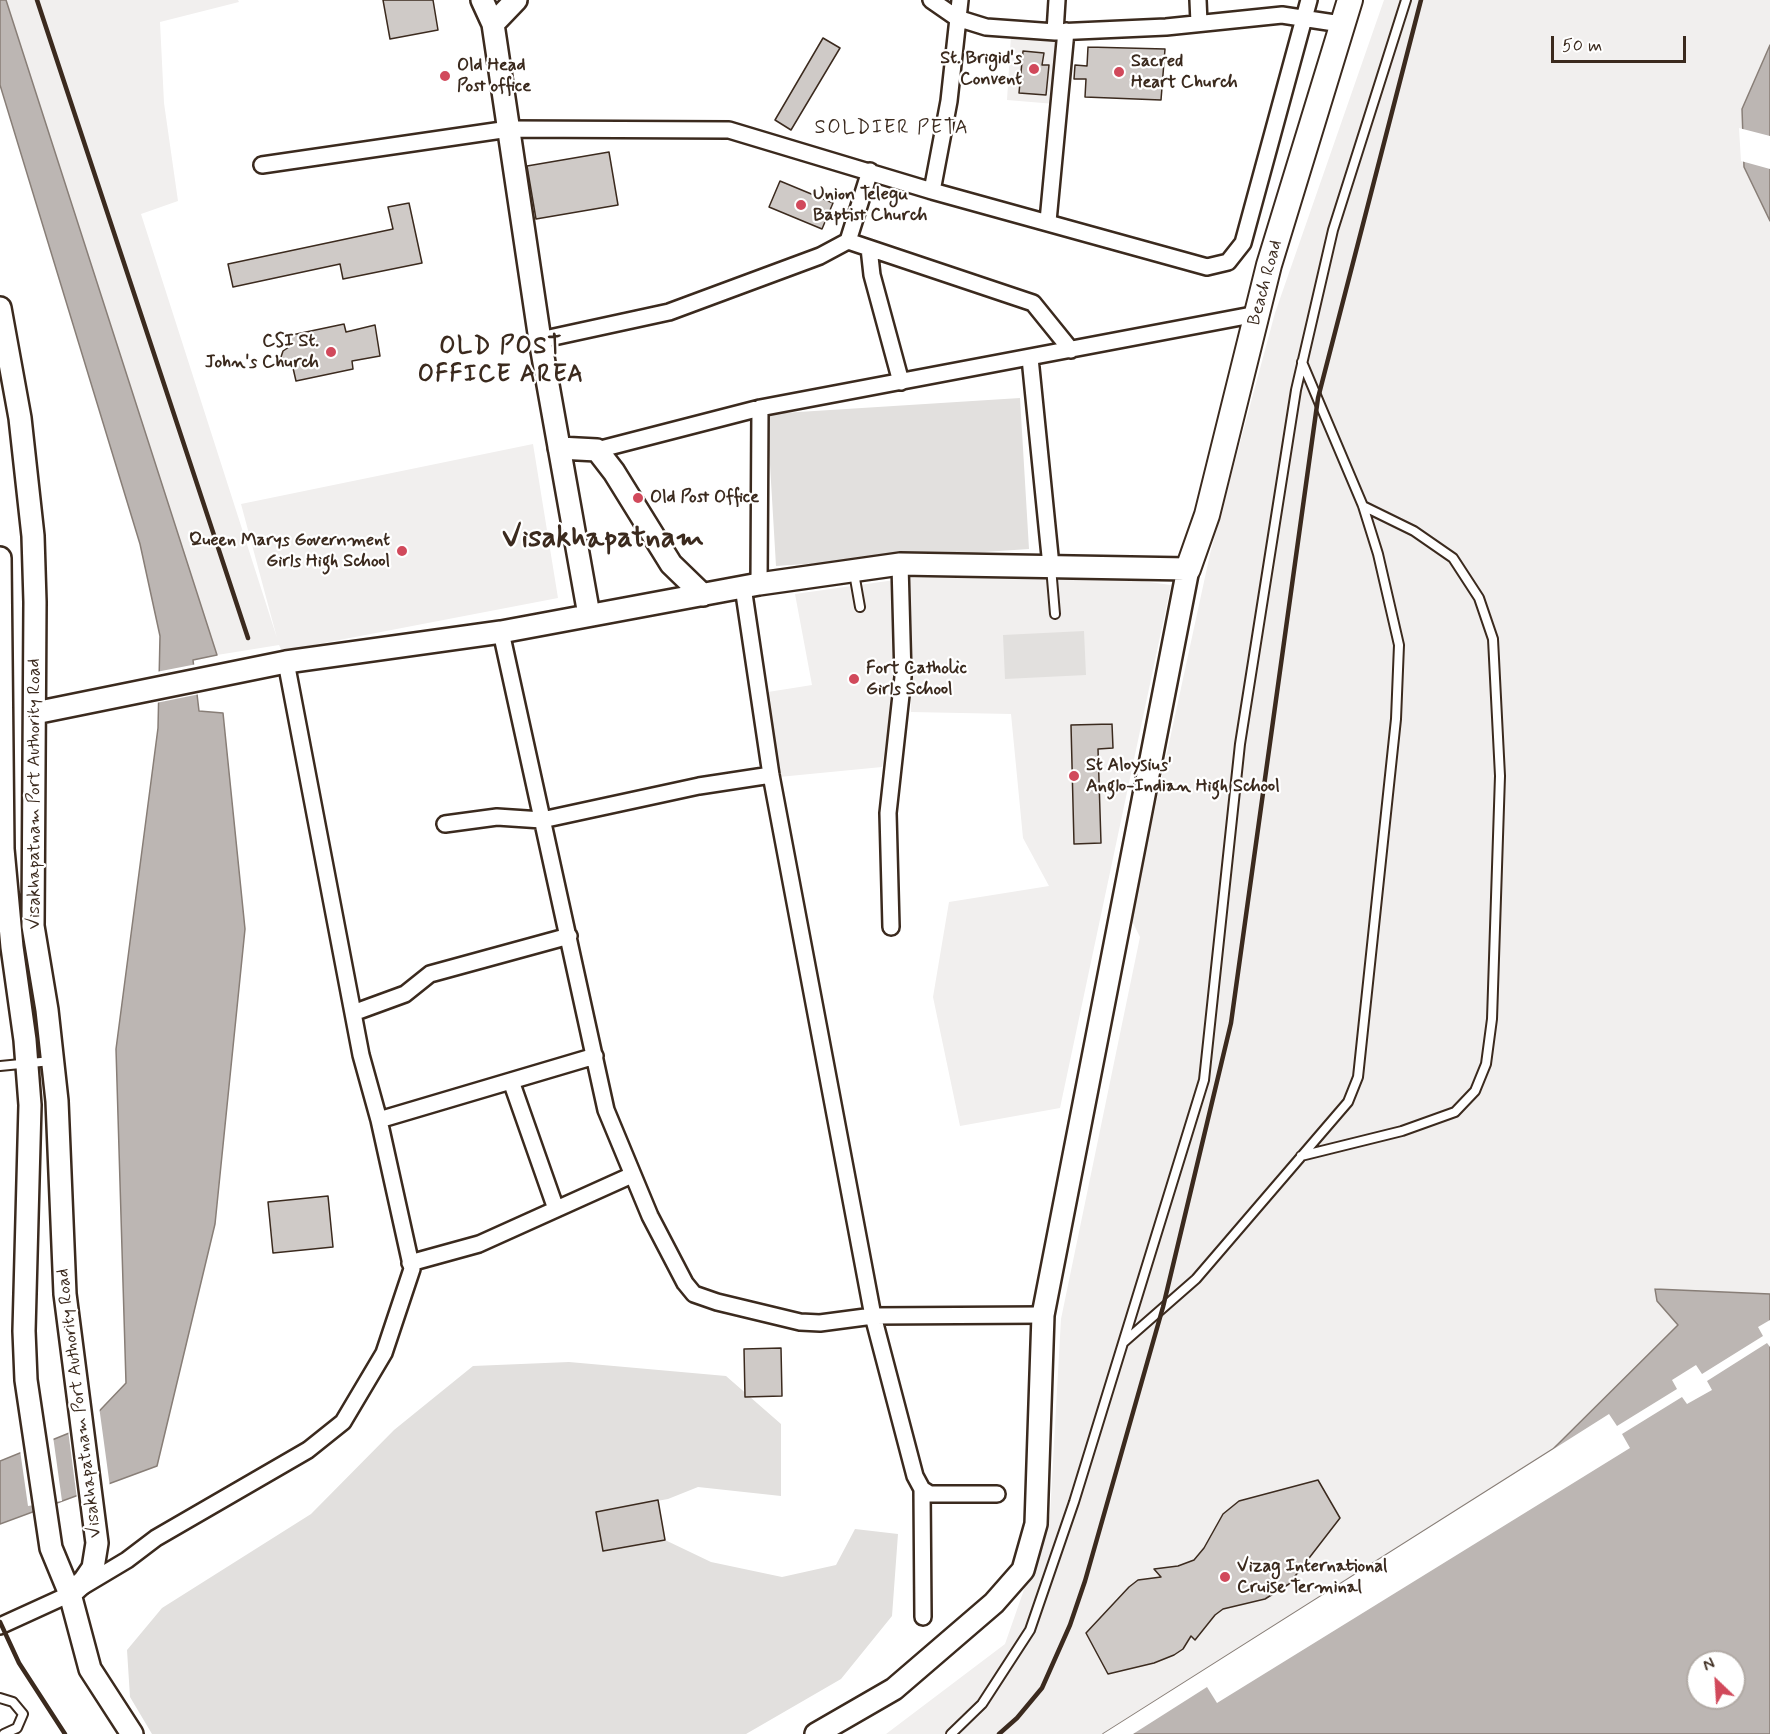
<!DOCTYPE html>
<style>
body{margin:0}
#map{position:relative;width:1770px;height:1734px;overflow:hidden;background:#fff;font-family:Mynerve,sans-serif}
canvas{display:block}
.north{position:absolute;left:1686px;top:1650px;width:60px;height:60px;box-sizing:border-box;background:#fff;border:2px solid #b1aaa5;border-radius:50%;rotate:335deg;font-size:16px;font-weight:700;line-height:24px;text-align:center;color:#3b2a1e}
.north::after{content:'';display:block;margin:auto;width:21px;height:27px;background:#d1495b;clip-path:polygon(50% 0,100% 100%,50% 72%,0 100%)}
.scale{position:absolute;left:1551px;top:36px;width:135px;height:27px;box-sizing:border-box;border:3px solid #3b2a1e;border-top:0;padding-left:8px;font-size:18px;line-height:21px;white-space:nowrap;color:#3b2a1e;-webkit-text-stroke:4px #fff;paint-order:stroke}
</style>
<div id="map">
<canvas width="1770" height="1734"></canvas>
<div class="north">N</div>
<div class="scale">50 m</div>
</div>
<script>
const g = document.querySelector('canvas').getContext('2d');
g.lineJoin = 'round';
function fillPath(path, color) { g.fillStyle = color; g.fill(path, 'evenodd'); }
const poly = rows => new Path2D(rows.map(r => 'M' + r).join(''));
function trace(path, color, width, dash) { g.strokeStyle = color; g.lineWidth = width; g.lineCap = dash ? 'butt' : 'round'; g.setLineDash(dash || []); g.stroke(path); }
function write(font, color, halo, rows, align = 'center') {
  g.font = font + ' Mynerve,sans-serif'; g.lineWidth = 4.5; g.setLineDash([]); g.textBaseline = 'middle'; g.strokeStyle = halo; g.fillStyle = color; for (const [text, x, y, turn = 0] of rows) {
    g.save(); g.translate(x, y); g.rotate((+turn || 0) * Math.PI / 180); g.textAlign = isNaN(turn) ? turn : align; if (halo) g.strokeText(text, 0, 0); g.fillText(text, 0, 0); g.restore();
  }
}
fillPath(poly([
 [6,0,238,0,239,2,160,22,164,103,178,201,141,214,277,638,241,504,533,444,558,598,282,651,279,645,217,655],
 [1384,0,1770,0,1770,45,1742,109,1744,167,1770,221,1770,1294,1655,1289,1657,1301,1678,1325,1553,1449,1103,1734,886,1734,1005,1644,1050,1515,1061,1319,1140,937,1131,919,1210,554,1275,313],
 [1011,36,1060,38,1055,104,1007,100],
 [1098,575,1171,585,1060,1108,960,1126,933,997,949,902,1049,886,1023,838,1011,714,911,712,906,578],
 [895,580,897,673,882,767,779,777,768,692,812,685,795,594]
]), '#f1efee');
fillPath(poly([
 [1020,398,1029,549,776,566,767,414],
 [1084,631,1086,675,1005,679,1003,635],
 [569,1362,726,1376,781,1424,781,1496,698,1487,668,1499,596,1512,603,1551,665,1540,711,1562,782,1577,836,1565,855,1529,898,1534,892,1616,841,1679,746,1734,152,1734,130,1697,127,1650,162,1608,311,1514,394,1430,473,1366]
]), '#e2e0de');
const water = poly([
 [0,0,6,0,217,655,193,660,199,711,223,713,245,929,215,1224,157,1466,0,1524,0,1461,84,1427,126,1383,116,1049,158,728,160,636,140,544,0,85,0,0],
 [1770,45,1770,221,1744,167,1742,109,1770,45],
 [1655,1289,1770,1294,1770,1734,1103,1734,1553,1449,1678,1325,1657,1301,1655,1289],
 [1698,1662,1734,1662,1734,1698,1698,1698,1698,1662]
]);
fillPath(water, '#bcb6b3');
trace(water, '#887e77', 1.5);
fillPath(poly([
 [1739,128,1770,136,1770,169,1741,161],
 [197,664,200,694,156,703,156,672],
 [1770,1320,1770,1347,1767,1343,1707,1381,1712,1390,1687,1404,1682,1397,1622,1434,1630,1448,1217,1703,1207,1687,1133,1734,1103,1734,1609,1414,1617,1426,1677,1389,1672,1380,1696,1365,1702,1374,1763,1336,1758,1327],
 [99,1406,110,1487,77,1499,68,1430,82,1424],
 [53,1436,62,1501,28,1506,20,1450]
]), '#fff');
const building = poly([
 [383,0,433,0,438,30,390,39,383,0],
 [823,38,840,48,791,130,775,120,823,38],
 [1088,47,1165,49,1161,100,1085,97,1086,79,1074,79,1075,65,1087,66,1088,47],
 [1023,51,1044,53,1042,65,1049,65,1046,95,1019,93,1023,51],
 [609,152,618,205,536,219,527,166,609,152],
 [780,181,833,203,822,229,769,207,780,181],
 [409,203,422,263,343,279,340,264,233,287,228,264,393,229,388,207,409,203],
 [344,324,346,332,375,325,380,356,352,361,353,369,296,381,293,368,286,367,280,360,283,351,289,347,287,336,344,324],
 [1112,724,1113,748,1098,749,1101,843,1074,844,1071,725,1112,724],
 [328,1196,333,1247,273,1253,268,1202,328,1196],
 [781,1348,782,1396,745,1397,744,1349,781,1348],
 [1318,1480,1340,1518,1289,1584,1265,1599,1223,1609,1215,1615,1195,1640,1191,1636,1183,1649,1174,1655,1154,1663,1108,1674,1086,1633,1129,1587,1138,1580,1161,1577,1154,1569,1178,1566,1194,1560,1204,1548,1223,1514,1239,1501,1318,1480],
 [658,1500,665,1540,603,1551,596,1512,658,1500]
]);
fillPath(building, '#cfcac7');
trace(building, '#3b2a1e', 1.5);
const lane = poly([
 [1051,567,1055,614],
 [854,573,860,607],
 [0,1066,51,1061],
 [1301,1156,1402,1131,1455,1112,1475,1091,1486,1064,1492,1019,1500,776,1493,639,1479,598,1453,558,1414,531,1363,506],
 [1124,1342,1196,1279,1348,1102,1358,1077,1396,719,1399,645,1378,554,1363,506,1302,362],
 [0,1698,13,1702,23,1714,17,1728,4,1734],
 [951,1734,982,1704,1030,1630,1074,1502,1204,1080,1240,744,1296,390,1333,230,1406,0]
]);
const street = poly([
 [931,0,957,18,986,27,1055,32,1166,27,1282,15,1341,24],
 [1198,0,1199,23],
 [1055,32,1057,0],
 [262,165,509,129,729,130,932,191,1207,267,1228,262,1243,243,1309,0],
 [932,191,949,101,960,0],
 [1048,221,1066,31],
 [848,241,1033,303,1071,350],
 [869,248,872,275,901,382],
 [540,340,669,312,820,256,848,241,870,171],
 [1030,358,1051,566],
 [597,450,760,408,1257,314],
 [759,584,760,408],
 [743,587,771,775,873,1316,915,1476,922,1489,930,1494,997,1494],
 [501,632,606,1110,650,1216,685,1283,694,1294,717,1302,800,1322,820,1323,873,1316,1043,1315],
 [445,824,497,817,542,820,699,786,771,775],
 [891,927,888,813,903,677,900,564],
 [353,1013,405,994,430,974,569,936],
 [511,1081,556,1209],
 [379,1120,595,1056],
 [410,1263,479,1244,632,1175],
 [922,1489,923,1617],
 [0,1626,70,1594,127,1560,156,1538,308,1450,343,1422,384,1353,412,1269,379,1120,361,1055,286,662]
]);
const secondary = poly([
 [482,0,493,24,540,340,589,615],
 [493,24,516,0],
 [0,308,20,418,33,536,35,602,33,926,47,1010,57,1101,65,1294,97,1543,93,1568,84,1581,70,1594],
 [559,448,597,450,614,472,671,564,703,595],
 [0,558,3,849,12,947,25,1040,30,1105,24,1331,26,1380,51,1548,70,1594,90,1669,132,1734],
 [35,713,286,662,501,632,759,584,900,564,1188,569,1043,1315,1036,1524,1023,1570,994,1603,894,1689,816,1734]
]);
const primary = poly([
 [1188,569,1207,515,1269,265,1350,0]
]);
trace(lane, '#3b2a1e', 12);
trace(street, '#3b2a1e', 20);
trace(secondary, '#3b2a1e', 26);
trace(primary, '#3b2a1e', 28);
trace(lane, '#fff', 8);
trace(street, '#fff', 15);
trace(secondary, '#fff', 21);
trace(primary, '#fff', 24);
trace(poly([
 [37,0,248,638],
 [0,1622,19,1663,65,1734],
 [999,1734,1017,1718,1042,1688,1070,1625,1085,1581,1163,1307,1231,1023,1318,398,1421,0]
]), '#3b2a1e', 4.5);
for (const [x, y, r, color] of [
 [1034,69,6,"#d1495b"],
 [1119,72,6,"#d1495b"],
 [445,76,6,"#d1495b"],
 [801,205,6,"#d1495b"],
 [331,352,6,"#d1495b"],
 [638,498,6,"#d1495b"],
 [402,551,6,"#d1495b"],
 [854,679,6,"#d1495b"],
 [1074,776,6,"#d1495b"],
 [1225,1577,6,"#d1495b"]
]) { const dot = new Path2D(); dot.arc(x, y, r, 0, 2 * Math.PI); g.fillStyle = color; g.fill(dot); trace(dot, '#fff', 2); }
write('bold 18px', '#3b2a1e', '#fff', [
 ["St. Brigid's",1022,59,"right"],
 ["Convent",1022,80,"right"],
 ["Sacred",1131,62],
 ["Heart Church",1131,83],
 ["Old Head",457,66],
 ["Post office",457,87],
 ["Union Telegu",813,195],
 ["Baptist Church",813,216],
 ["CSI St.",319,342,"right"],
 ["John's Church",319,363,"right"],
 ["Old Post Office",650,498],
 ["Queen Marys Government",390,541,"right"],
 ["Girls High School",390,562,"right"],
 ["Fort Catholic",866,669],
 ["Girls School",866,690],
 ["St Aloysius'",1086,766],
 ["Anglo-Indian High School",1086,787],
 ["Vizag International",1237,1567],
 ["Cruise Terminal",1237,1588]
], 'left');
write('18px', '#3b2a1e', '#fff', [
 ["Beach Road",1266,283,-75],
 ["Visakhapatnam Port Authority Road",35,794,-90],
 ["Visakhapatnam Port Authority Road",80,1403,-97]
]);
g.letterSpacing = '1.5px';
write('20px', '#3b2a1e', '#fff', [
 ["SOLDIER PETA",892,129]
]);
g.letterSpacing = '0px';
g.letterSpacing = '1.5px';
write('bold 24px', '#3b2a1e', '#fff', [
 ["OLD POST",501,348],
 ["OFFICE AREA",501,376]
]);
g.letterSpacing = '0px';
write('bold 30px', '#3b2a1e', '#fff', [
 ["Visakhapatnam",603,540]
]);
</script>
